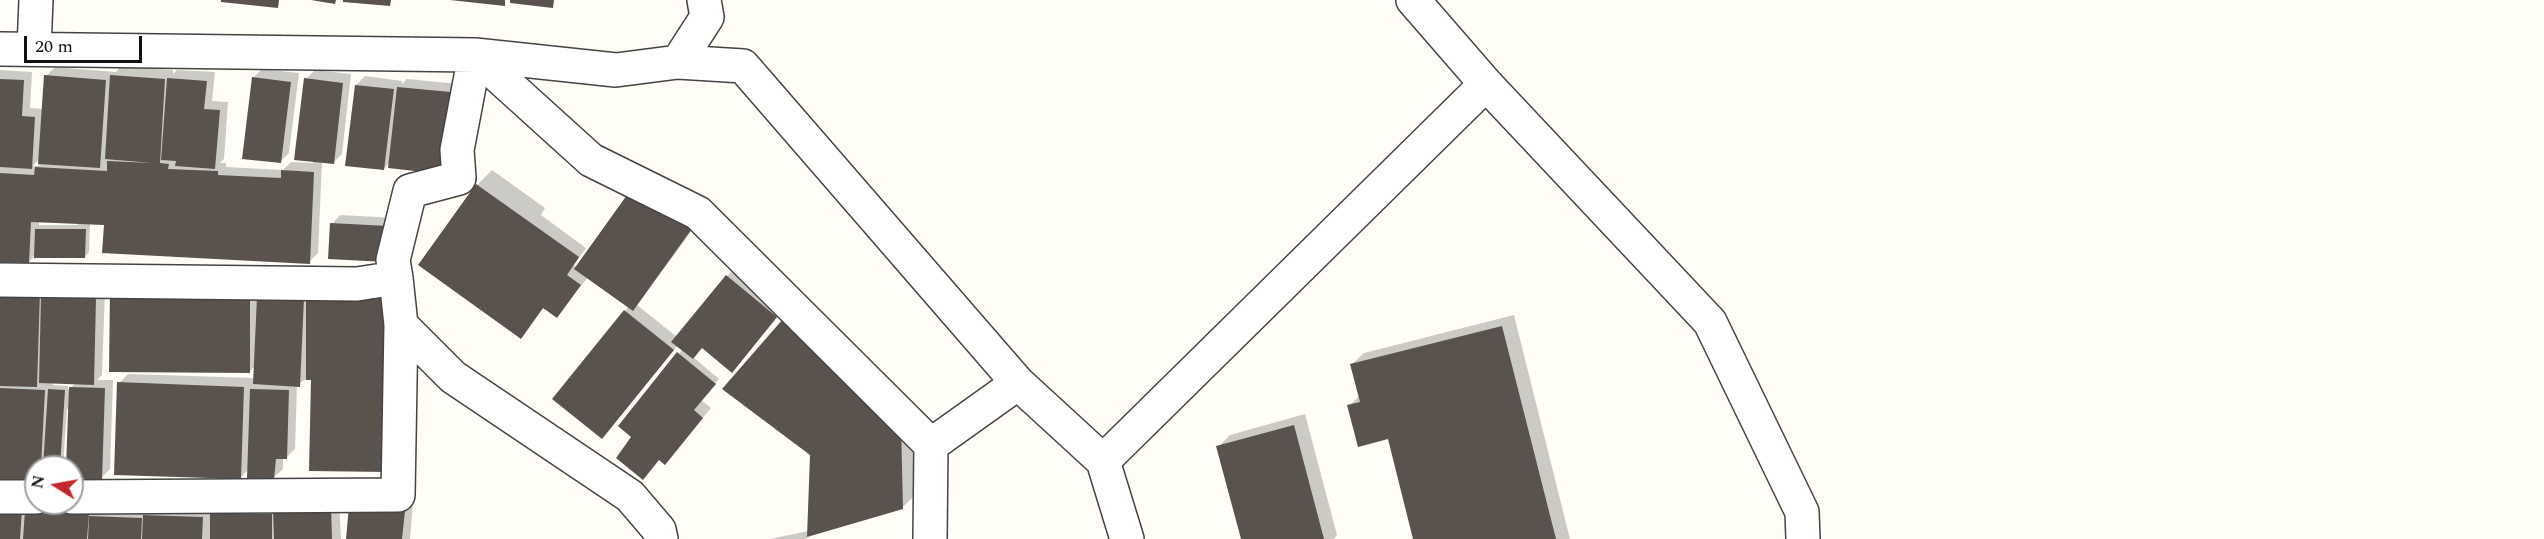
<!DOCTYPE html>
<style>
body{margin:0}
#map{position:relative;width:2544px;height:539px;overflow:hidden;background:#fffdf5;font-family:Spectral,serif}
canvas{display:block}
.north{position:absolute;left:24px;top:455px;width:60px;height:60px;box-sizing:border-box;background:#fff;border:2px solid #a0a0a0;border-radius:50%;rotate:281deg;font-size:16px;font-weight:700;line-height:24px;text-align:center;color:#111}
.north::after{content:'';display:block;margin:auto;width:21px;height:27px;background:#c4262e;clip-path:polygon(50% 0,100% 100%,50% 72%,0 100%)}
.scale{position:absolute;left:24px;top:36px;width:118px;height:27px;box-sizing:border-box;border:3px solid #111;border-top:0;padding-left:8px;font-size:18px;line-height:21px;white-space:nowrap;color:#111;-webkit-text-stroke:4px #fff;paint-order:stroke}
</style>
<div id="map">
<canvas width="2544" height="539"></canvas>
<div class="north">N</div>
<div class="scale">20 m</div>
</div>
<script>
const g = document.querySelector('canvas').getContext('2d');
g.lineJoin = 'round';
function fillPath(path, color) { g.fillStyle = color; g.fill(path, 'evenodd'); }
const poly = rows => new Path2D(rows.map(r => 'M' + r).join(''));
function trace(path, color, width, dash) { g.strokeStyle = color; g.lineWidth = width; g.lineCap = dash ? 'butt' : 'round'; g.setLineDash(dash || []); g.stroke(path); }
fillPath(poly([
 [55,67,116,72,120,67,173,70,173,74,177,70,215,72,212,101,228,102,224,159,220,163,226,163,226,167,283,170,291,162,313,163,306,79,315,70,351,74,342,154,333,163,322,161,318,253,309,262,105,224,90,223,89,252,85,257,34,256,29,262,0,260,0,70,32,72,30,108,44,109,46,76],
 [40,158,38,166,33,166],
 [39,221,78,223,78,225,39,225],
 [262,69,299,73,289,153,281,161,253,78],
 [365,76,402,81,402,84,407,79,459,84,450,164,390,162,384,169,356,85],
 [492,170,545,208,541,215,586,248,574,265,577,267,633,189,699,221,637,305,677,337,735,267,785,308,732,371,703,347,693,357,719,379,701,400,711,408,673,454,634,437,682,349,678,345,602,437,625,311,629,306,588,277,557,316,544,307,521,337,420,265,477,185],
 [340,215,396,218,394,252,332,224],
 [0,282,105,290,102,375,97,380,113,380,110,469,101,478,72,477,72,467,67,467,70,409,67,409,63,467,36,467,36,480,0,478],
 [53,382,76,383,68,390,68,386,53,385],
 [397,290,312,379,306,379,297,385,295,449,286,458,283,458,283,469,274,477,248,470,240,478,119,383,128,374,255,378,255,366,249,372,111,292],
 [1514,315,1570,539,1414,539,1389,437,1349,406,1360,395,1352,364,1364,353],
 [912,413,914,496,903,507,807,535,807,539,770,539,808,531],
 [1305,414,1337,535,1334,539,1243,539,1218,447,1230,435],
 [359,498,413,502,410,539,347,539],
 [339,499,341,539,0,539,0,501,150,510,211,509,211,516,226,500]
]), '#0003');
fillPath(poly([
 [221,0,279,0,278,8,221,2],
 [311,0,336,0,335,4],
 [343,0,391,0,390,6,343,2],
 [450,0,505,0,505,6],
 [510,0,554,0,553,8,510,3],
 [44,75,106,80,100,168,38,164],
 [110,75,165,79,160,163,169,164,168,169,218,171,218,175,281,178,281,170,314,172,310,264,102,253,104,225,31,222,29,263,0,262,0,173,34,175,35,167,107,171,107,161,152,163,105,159],
 [252,77,291,82,281,163,242,159],
 [167,78,207,81,204,109,220,110,215,169,175,166,176,161,161,160],
 [304,78,343,83,334,164,294,160],
 [0,79,24,80,22,116,35,117,32,169,0,167],
 [355,85,394,89,384,170,345,166],
 [397,87,451,92,442,174,388,168],
 [476,184,579,257,567,275,581,285,557,318,543,308,521,339,418,265],
 [632,188,691,230,633,311,574,269],
 [330,223,388,226,386,262,328,259],
 [35,229,86,229,85,258,34,258],
 [726,275,777,317,732,373,702,348,693,359,671,342],
 [250,287,250,373,109,372,110,291],
 [0,290,40,291,37,387,0,386],
 [41,296,96,298,94,385,39,383],
 [257,297,304,298,300,387,253,384],
 [306,297,389,298,386,472,309,471,311,380,306,380],
 [624,310,674,350,602,439,552,399],
 [783,319,901,423,903,509,807,537,810,455,722,389],
 [1502,326,1556,539,1413,539,1388,439,1358,447,1347,405,1360,402,1350,364],
 [677,352,716,384,694,410,703,418,665,465,659,460,643,480,616,458,631,437,618,426],
 [117,382,244,387,241,479,114,475],
 [69,387,105,388,102,480,72,478,72,467,66,467],
 [0,388,45,390,41,467,36,467,36,481,0,479],
 [48,389,65,390,60,467,43,467],
 [250,389,289,390,287,459,276,459,274,479,247,478],
 [1294,425,1324,539,1241,539,1216,446],
 [349,506,405,511,402,539,346,539],
 [331,507,332,539,274,539,273,511],
 [0,509,22,510,20,539,0,539],
 [25,510,89,513,87,539,23,539],
 [210,514,272,514,272,539,210,539],
 [143,515,203,517,202,539,142,539],
 [89,516,142,518,141,539,88,539]
]), '#5a524d');
const minor = poly([
 [0,49,475,55,616,70,678,62,707,17,704,0],
 [34,49,36,0],
 [475,55,591,160,698,213,931,445,930,539],
 [678,62,743,66,1018,383,1103,461],
 [1486,84,1710,322,1802,512,1803,539],
 [0,280,357,284,396,278,393,260,410,191,459,178,457,150,475,55],
 [401,325,453,377,630,496,659,530,661,539],
 [931,445,1018,383],
 [0,497,36,497],
 [72,497,398,495,401,325,396,278],
 [1127,539,1103,461,1486,84,1413,0]
]);
trace(minor, '#444', 36);
trace(minor, '#fff', 33);
</script>
